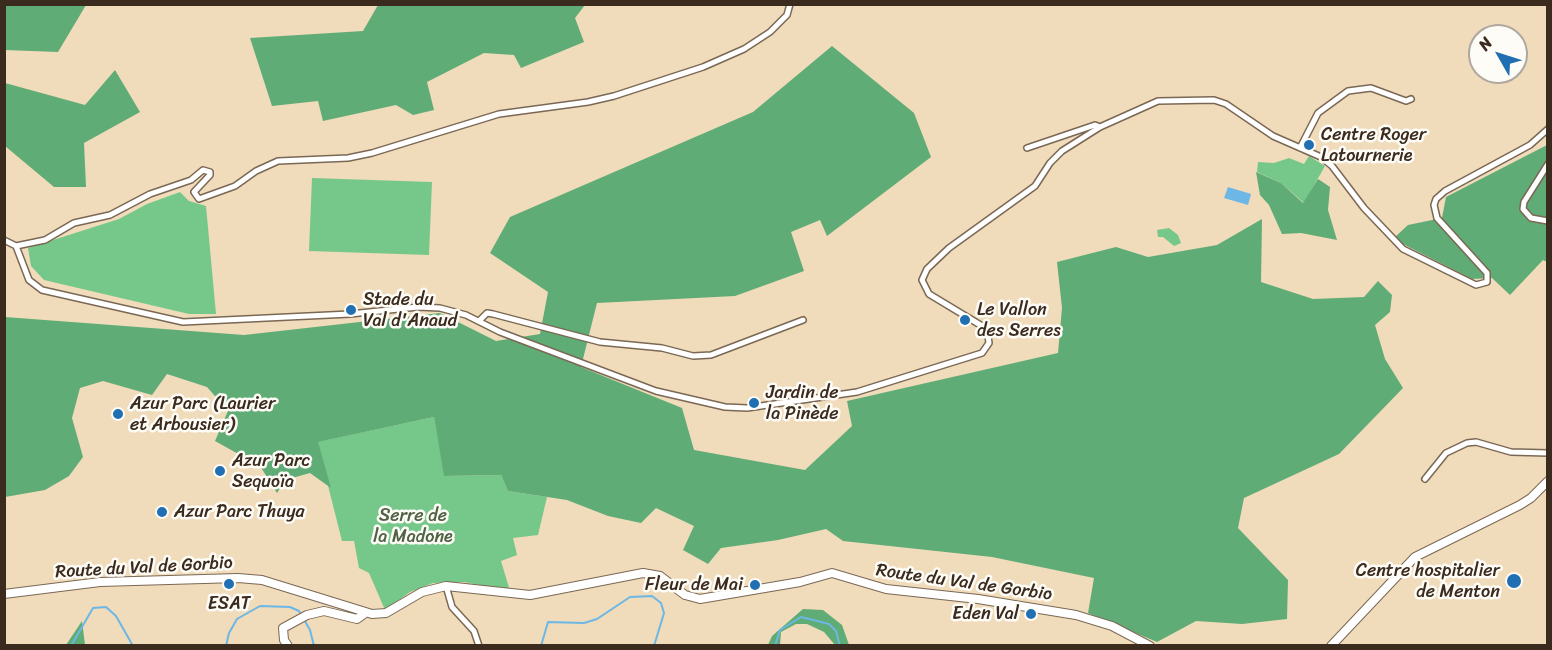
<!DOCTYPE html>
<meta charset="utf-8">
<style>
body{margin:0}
#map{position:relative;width:1552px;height:650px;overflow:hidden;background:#f0dbba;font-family:Sriracha,sans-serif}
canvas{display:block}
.frame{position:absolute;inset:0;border:6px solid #3b2a1e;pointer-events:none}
.north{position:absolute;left:1468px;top:24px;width:60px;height:60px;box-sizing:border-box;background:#fdfcf7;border:2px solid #afa8a0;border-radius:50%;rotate:309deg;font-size:16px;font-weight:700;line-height:24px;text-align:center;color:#3b2a1e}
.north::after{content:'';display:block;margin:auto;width:21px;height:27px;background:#1f6fb2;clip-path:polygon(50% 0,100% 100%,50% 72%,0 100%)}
</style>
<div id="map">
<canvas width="1552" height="650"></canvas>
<div class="frame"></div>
<div class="north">N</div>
</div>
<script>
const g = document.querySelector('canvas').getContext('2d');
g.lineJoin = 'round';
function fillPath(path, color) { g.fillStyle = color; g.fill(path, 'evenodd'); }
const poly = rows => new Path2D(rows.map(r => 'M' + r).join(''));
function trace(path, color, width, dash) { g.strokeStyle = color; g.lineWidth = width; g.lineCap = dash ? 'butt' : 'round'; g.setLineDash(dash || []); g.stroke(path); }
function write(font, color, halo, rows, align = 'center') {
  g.font = font + ' Sriracha,sans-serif'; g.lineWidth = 5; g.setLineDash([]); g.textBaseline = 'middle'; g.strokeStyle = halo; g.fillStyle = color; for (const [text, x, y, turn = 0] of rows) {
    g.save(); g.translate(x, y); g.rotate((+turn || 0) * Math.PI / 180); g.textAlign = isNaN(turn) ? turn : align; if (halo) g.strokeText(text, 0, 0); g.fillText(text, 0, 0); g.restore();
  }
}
fillPath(poly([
 [1309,156,1325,166,1304,203,1281,183,1257,172,1258,162,1274,163,1289,158,1304,164],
 [312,178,432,182,429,255,309,251],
 [180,192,189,201,206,206,216,314,189,314,44,280,31,266,28,248,119,219,147,204],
 [1169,228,1178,235,1181,243,1174,246,1163,237,1158,237,1157,230],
 [434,417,445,476,501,475,508,491,547,497,538,535,513,538,517,555,501,561,510,591,464,582,433,583,410,592,385,610,369,573,359,568,354,541,342,541,317,442]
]), '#76c88a');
fillPath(poly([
 [5,4,86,4,86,5,58,52,5,50],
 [378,5,585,5,575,18,584,42,521,68,514,55,484,53,427,82,434,110,413,115,396,105,323,121,318,101,272,106,250,38,363,31],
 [832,46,914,113,931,157,827,236,820,220,791,232,804,271,735,296,597,303,581,367,682,408,694,450,805,470,852,426,847,401,1058,353,1062,308,1057,262,1116,247,1148,257,1217,245,1262,219,1261,282,1313,299,1364,297,1378,281,1392,295,1390,312,1375,325,1385,359,1403,388,1339,454,1244,498,1238,528,1288,580,1287,619,1242,624,1196,621,1157,642,1088,613,1094,578,992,557,843,541,826,529,778,540,721,548,708,564,683,550,694,526,656,508,641,523,608,516,567,500,508,491,501,475,444,476,434,417,318,442,331,488,310,473,285,480,277,493,260,466,215,441,228,411,207,387,167,374,152,395,103,381,80,388,72,418,83,457,69,476,45,490,5,497,5,317,244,335,440,313,496,341,540,334,548,292,490,253,510,217,753,112],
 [115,70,140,112,84,143,86,187,54,187,5,146,5,83,85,105],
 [1547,145,1547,262,1543,260,1510,295,1492,278,1472,279,1401,243,1395,237,1408,225,1442,218,1446,197],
 [1256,172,1281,183,1303,203,1318,179,1330,187,1328,210,1337,240,1301,233,1282,234,1269,205,1260,195],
 [803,609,823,610,842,625,849,645,835,645,824,632,807,624,796,624,781,632,780,645,768,645,772,636],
 [82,621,85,645,66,645]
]), '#60ac76');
fillPath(poly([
 [1228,187,1251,194,1248,205,1224,198]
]), '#6cb7e5');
trace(poly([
 [71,646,93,608,106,607,116,616,133,646],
 [226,646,229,633,237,619,260,606,290,607,299,611,310,630,314,646],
 [541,646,548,622,584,623,597,619,630,597,652,596,661,603,664,613,654,646],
 [775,646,780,630,801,617,829,624,836,631,840,646]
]), '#6cb7e5', 2);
const street = poly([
 [1027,148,1095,125,1100,127],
 [1300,148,1318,113,1348,91,1371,88,1406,101,1411,99],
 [1548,164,1524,202,1523,209,1531,218,1548,221],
 [4,240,16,246,29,280,42,290,183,322,350,314,418,307,440,308,466,315,500,332,656,391,725,407,747,408,857,392,982,353,989,343,987,329,929,294,922,280,927,269,949,248,1035,186,1050,163,1062,151,1100,127,1158,101,1214,100,1226,104,1273,136,1321,157,1332,166,1364,208,1403,249,1476,285,1487,282,1487,273,1437,218,1434,205,1436,199,1445,191,1530,145,1548,129],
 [16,246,45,240,74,223,110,215,150,194,191,180,203,170,210,172,210,175,194,192,199,199,235,186,256,171,278,161,348,158,372,153,499,114,588,102,614,96,703,67,744,49,770,32,787,15,790,4],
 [479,321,487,313,493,314,600,342,662,348,693,356,711,355,803,320],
 [1425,479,1446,453,1467,443,1476,442,1511,452,1548,453],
 [446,586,452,607,474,631,479,646]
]);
const secondary = poly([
 [4,594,100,582,238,578,262,580,372,614,386,613,422,592,446,586,530,595,643,573,660,576,685,595,700,599,800,582,832,573,886,589,978,599,1076,615,1112,626,1150,646],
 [288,646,284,640,283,628,307,615,324,611,357,619,364,614],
 [1331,646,1415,557,1520,505,1531,498,1548,481]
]);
trace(street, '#7a6855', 8);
trace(secondary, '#7a6855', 10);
trace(street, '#fff', 5);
trace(secondary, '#fff', 8);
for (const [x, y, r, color] of [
 [1309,145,6,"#1f6fb2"],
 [351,310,6,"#1f6fb2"],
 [965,320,6,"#1f6fb2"],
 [754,403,6,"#1f6fb2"],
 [118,414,6,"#1f6fb2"],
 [220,471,6,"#1f6fb2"],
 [162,512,6,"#1f6fb2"],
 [1514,581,8,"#1f6fb2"],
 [229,584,6,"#1f6fb2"],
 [755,585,6,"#1f6fb2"],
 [1031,614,6,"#1f6fb2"]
]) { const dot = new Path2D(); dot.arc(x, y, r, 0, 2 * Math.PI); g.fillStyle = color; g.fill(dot); trace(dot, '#fdfcf7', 2); }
write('18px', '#3b2a1e', '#fdfcf7', [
 ["Centre Roger",1321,135],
 ["Latournerie",1321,156],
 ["Stade du",363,300],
 ["Val d'Anaud",363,321],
 ["Le Vallon",977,310],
 ["des Serres",977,331],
 ["Jardin de",766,393],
 ["la Pinède",766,414],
 ["Azur Parc (Laurier",130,404],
 ["et Arbousier)",130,425],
 ["Azur Parc",232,461],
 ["Sequoïa",232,482],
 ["Azur Parc Thuya",174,512],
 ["Centre hospitalier",1500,571,"right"],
 ["de Menton",1500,592,"right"],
 ["Fleur de Mai",743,585,"right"],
 ["ESAT",229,604,"center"],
 ["Eden Val",1019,614,"right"]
], 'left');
write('18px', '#506144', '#fdfcf7', [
 ["Serre de",413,516],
 ["la Madone",413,537]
]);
write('18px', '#3b2a1e', '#fdfcf7', [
 ["Route du Val de Gorbio",144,568,-3],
 ["Route du Val de Gorbio",964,583,8]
]);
</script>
